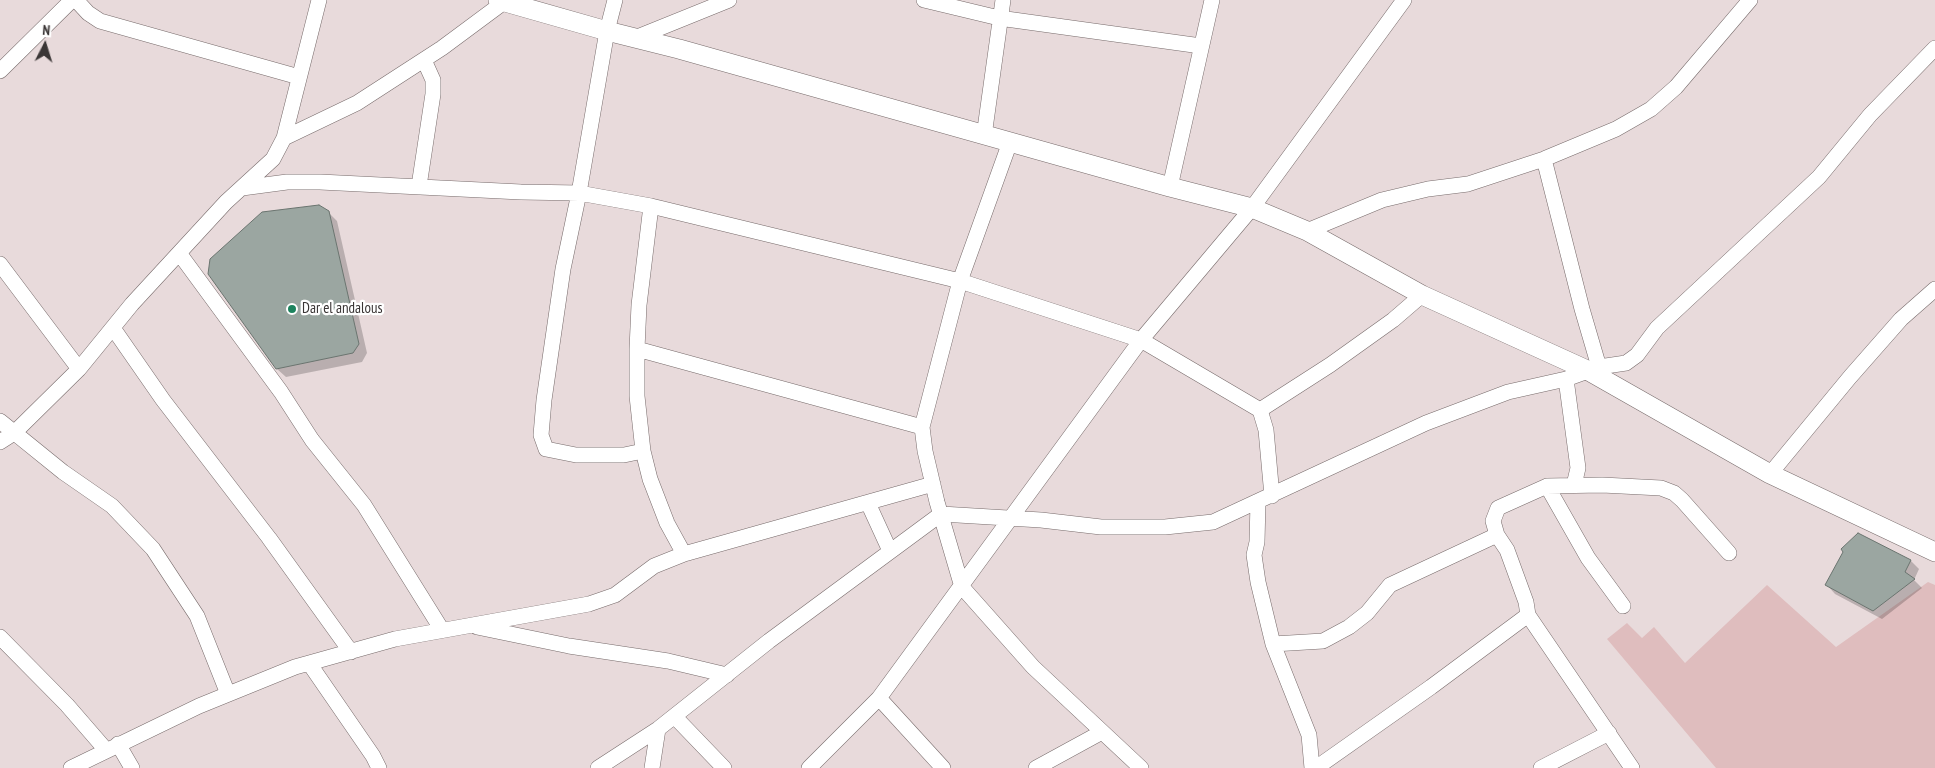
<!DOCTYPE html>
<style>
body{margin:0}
#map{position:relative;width:1935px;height:768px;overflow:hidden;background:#e8dadb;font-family:"PT Sans Narrow",sans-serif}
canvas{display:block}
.north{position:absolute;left:20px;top:20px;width:50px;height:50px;-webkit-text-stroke:4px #fff;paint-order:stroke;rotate:5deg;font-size:14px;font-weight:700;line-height:20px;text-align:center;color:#3a3535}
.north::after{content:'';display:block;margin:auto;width:18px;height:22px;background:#3a3535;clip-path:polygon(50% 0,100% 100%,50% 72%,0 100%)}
</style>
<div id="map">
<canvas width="1935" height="768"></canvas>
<div class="north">N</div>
</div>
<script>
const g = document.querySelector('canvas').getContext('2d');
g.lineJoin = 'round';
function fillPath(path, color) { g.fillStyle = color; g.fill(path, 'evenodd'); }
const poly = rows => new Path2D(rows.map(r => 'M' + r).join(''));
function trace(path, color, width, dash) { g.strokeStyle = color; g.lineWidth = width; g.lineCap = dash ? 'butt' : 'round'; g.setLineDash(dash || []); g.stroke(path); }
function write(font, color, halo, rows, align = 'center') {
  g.font = font + ' "PT Sans Narrow",sans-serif'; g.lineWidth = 4.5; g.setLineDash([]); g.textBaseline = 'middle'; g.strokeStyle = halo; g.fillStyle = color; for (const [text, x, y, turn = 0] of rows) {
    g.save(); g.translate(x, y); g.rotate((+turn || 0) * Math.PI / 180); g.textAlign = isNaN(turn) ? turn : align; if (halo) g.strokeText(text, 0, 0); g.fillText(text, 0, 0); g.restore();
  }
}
fillPath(poly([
 [1928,582,1935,585,1935,768,1716,768,1607,639,1627,623,1642,638,1654,627,1685,663,1767,585,1836,647]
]), '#dfbdbe');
fillPath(poly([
 [328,212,337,221,367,353,362,362,286,377,277,369],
 [1859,534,1911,561,1919,569,1914,580,1922,588,1882,619,1835,594,1827,585,1844,552]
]), '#0003');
const building = poly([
 [319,205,329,211,359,344,353,353,276,369,208,274,210,259,262,212,319,205],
 [1858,533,1911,560,1905,572,1915,579,1873,611,1825,585,1843,552,1841,549,1858,533]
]);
fillPath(building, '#9ba6a1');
trace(building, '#6a746f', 1);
const minor = poly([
 [76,0,88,13,100,21,299,77],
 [615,0,607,31,579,193,563,269,544,400,541,435,546,449,576,455,624,455,643,451,650,479,667,523,684,554],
 [924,0,999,18,1201,46],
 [635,38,729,0],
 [0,71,72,0],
 [984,136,1003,0],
 [284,138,357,103,442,48,504,2],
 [1010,142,960,281,922,427,925,451,937,502,962,587,1033,667,1141,768],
 [1544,159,1582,309,1599,367],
 [419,186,433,94,433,80,424,60],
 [1170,187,1212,0],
 [242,188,287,182,320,182,521,192,579,193,651,206,960,281,1141,340,1260,410,1266,430,1272,496],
 [1307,231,1382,200,1428,189,1468,184,1544,159,1616,129,1651,109,1676,87,1750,0],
 [179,253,281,392,312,440,364,505,442,630],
 [0,264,79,369],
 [113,328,163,400,269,538,351,652],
 [637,349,922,427],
 [1566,379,1578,468,1574,485],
 [1260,410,1330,365,1393,320,1422,295],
 [0,421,63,472,112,506,153,549,197,616,228,694],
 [0,442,14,433,79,369,132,304,226,202,273,159,284,138,319,0],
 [643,451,637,396,637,349,639,305,651,206],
 [1770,474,1850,377,1901,319,1935,289],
 [1258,502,1257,542,1254,555,1258,582,1273,644,1309,735,1312,768],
 [868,503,890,551],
 [1497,535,1507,550,1526,602,1528,615],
 [1623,606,1588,558,1547,486,1602,485,1661,488,1674,493,1682,500,1729,553],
 [477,627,569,646,668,661,727,675],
 [0,637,67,705,106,750],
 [1273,644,1323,641,1349,627,1367,613,1390,585,1497,535,1493,521,1498,508,1547,486],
 [309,663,373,756,379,768],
 [879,698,943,768],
 [675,717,724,768],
 [118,744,132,768],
 [71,768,199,706,295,667,395,639,589,604,615,595,654,566,684,554,933,484],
 [598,768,658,729,769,641,941,514,1041,520,1101,527,1165,527,1213,522,1426,423,1508,392,1566,379,1599,367,1626,363,1637,355,1657,328,1819,177,1870,115,1935,48],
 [652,768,658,729],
 [809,768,879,698,1141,340,1252,208,1404,0],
 [1036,768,1102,732],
 [1316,768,1431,687,1528,615,1632,768],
 [1541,768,1609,733]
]);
const tertiary = poly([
 [498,0,607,31,679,49,1170,187,1252,208,1307,231,1422,295,1587,370,1770,474,1935,552]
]);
trace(minor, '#776b6b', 16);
trace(tertiary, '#776b6b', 20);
trace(minor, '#fff', 15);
trace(tertiary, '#fff', 19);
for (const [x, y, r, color] of [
 [292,309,5,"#1d835e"]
]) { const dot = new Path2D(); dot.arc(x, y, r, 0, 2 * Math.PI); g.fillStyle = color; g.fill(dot); trace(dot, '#fff', 2); }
write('15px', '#3a3535', '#fff', [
 ["Dar el andalous",302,309]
], 'left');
</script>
